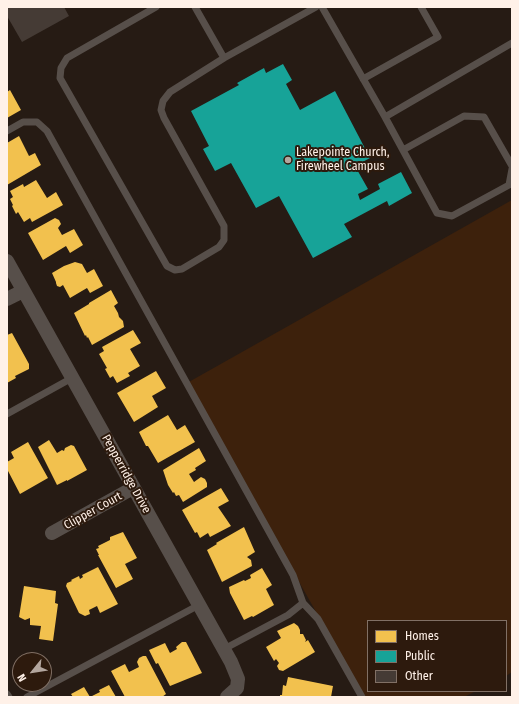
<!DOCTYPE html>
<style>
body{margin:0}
#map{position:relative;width:519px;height:704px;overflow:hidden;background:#261b14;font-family:"Fira Sans Condensed",sans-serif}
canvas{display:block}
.frame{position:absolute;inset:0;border:8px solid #fff1e8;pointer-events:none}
.legend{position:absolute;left:367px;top:620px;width:140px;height:72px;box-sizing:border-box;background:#2d1a0d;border:1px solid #817065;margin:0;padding:5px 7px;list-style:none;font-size:12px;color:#fff1e8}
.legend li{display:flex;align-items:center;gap:8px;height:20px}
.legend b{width:20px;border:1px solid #817065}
.north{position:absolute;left:12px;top:652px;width:40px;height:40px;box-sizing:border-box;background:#2d1a0d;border:1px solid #817065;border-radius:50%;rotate:240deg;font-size:11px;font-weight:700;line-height:16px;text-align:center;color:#fff1e8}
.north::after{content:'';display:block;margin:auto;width:14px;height:18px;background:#b3a69e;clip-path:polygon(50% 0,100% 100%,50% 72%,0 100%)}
</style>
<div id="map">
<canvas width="519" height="704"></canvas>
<div class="frame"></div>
<ul class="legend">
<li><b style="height:11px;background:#f2c14e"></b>Homes</li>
<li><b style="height:11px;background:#17a398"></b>Public</li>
<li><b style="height:11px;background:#453b35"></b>Other</li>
</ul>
<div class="north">N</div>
</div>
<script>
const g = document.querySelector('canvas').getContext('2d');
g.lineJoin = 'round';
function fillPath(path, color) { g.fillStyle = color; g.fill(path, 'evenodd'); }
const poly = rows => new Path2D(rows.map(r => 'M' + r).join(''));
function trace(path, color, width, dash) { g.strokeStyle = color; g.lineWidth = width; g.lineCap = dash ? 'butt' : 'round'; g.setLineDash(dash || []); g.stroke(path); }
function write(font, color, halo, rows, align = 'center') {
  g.font = font + ' "Fira Sans Condensed",sans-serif'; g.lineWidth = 4; g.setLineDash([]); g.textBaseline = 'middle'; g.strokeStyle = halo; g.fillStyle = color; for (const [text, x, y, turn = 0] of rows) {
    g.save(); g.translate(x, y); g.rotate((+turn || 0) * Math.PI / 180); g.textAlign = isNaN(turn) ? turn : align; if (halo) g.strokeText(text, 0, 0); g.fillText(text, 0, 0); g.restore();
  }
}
fillPath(poly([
 [512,200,512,672,506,676,506,621,368,621,368,691,476,691,464,697,364,697,187,383]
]), '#3d210c');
fillPath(poly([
 [10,90,21,110,7,118,7,92],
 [19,136,29,156,35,153,41,165,7,185,7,143],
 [36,180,47,198,56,192,63,205,32,222,30,218,24,222,18,212,16,214,12,206,13,205,10,199,13,197,10,191,23,184,24,187],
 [55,218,59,220,61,224,58,228,62,235,74,229,83,245,70,253,66,246,43,260,28,233],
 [75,262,82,264,87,273,94,269,103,286,90,293,87,288,70,298,63,285,60,287,57,286,56,283,56,282,52,273,64,266],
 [111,290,118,303,114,306,118,313,119,317,123,321,124,327,92,345,88,337,87,338,86,335,85,336,74,313,89,304,89,303],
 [133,330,141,343,130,349,140,366,128,373,130,376,117,383,113,376,110,378,105,369,107,368,99,354,104,351,102,347],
 [12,333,29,364,29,369,15,376,16,378,7,383,7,335],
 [156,371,166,388,152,396,158,407,134,422,117,393],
 [168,415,177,430,185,425,195,442,158,463,148,446,146,446,139,432],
 [49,440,57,453,62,450,64,451,65,448,71,445,74,446,87,470,67,481,67,480,57,485,38,447],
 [28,442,48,478,20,494,7,469,7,462,14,458,11,452],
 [199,448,206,461,195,468,196,470,189,474,194,482,201,477,205,479,207,483,207,487,183,502,179,495,176,496,174,492,173,493,168,485,163,470],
 [221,488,229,501,218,507,231,526,210,537,208,533,200,538,197,532,195,533,182,510],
 [244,527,255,552,247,557,251,560,252,566,222,582,207,550,217,544,216,543],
 [123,532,137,558,125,564,133,579,116,588,98,555,99,555,96,549,99,548,98,546,110,540,110,537],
 [98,567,118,604,100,613,97,606,89,610,90,614,85,616,79,613,66,586,67,583,72,581,71,580,79,576,80,579,83,577,82,575],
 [262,568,272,585,266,589,274,605,253,617,252,616,244,620,230,593,229,587,244,580,245,581,251,578,250,575],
 [24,586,56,591,55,603,58,604,53,641,39,639,41,626,30,625,30,618,25,620,19,617],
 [294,623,298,626,300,630,300,634,303,634,306,640,305,642,308,640,315,652,283,671,279,670,277,666,279,663,276,659,274,661,266,647,281,638,277,631],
 [182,642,186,642,202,673,170,686,158,663,156,664,149,650,165,643,170,653,177,649,176,647],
 [143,656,146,656,166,694,162,697,125,697,111,671,125,664,129,672,139,667,137,662,139,658],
 [288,677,333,686,331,697,280,697,280,695,282,695,283,685,286,686],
 [109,685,116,697,73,697,71,694,84,687,90,697,100,692,99,690]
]), '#f2c14e');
fillPath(poly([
 [283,64,292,80,286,84,300,110,335,91,370,158,355,166,368,189,358,194,360,200,380,189,378,184,401,172,412,193,389,206,387,201,344,224,352,237,313,258,279,196,256,208,231,163,215,171,203,149,209,146,191,111,239,85,237,83,264,68,266,73]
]), '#17a398');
fillPath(poly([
 [7,7,64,7,69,16,22,42,7,16]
]), '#453b35');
trace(poly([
 [156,7,67,58,61,68,60,78,167,266,175,270,182,269,219,247,224,240,224,226,164,118,161,110,163,101,170,92,224,58],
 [195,7,224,58,316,7],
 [322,7,385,117,512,43],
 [363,79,438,37,421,7],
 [385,117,437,213,452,216,509,185,512,169],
 [7,131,23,122,37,122,47,131,293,575,303,603,288,615,224,649],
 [403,150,464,116,484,117,512,166],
 [7,414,72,378],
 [303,603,318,619,362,697],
 [7,694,9,697],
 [27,697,199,605]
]), '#574f4a', 7);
trace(poly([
 [7,261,231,662,238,679,237,688,227,697],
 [7,299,23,291],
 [52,533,133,488]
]), '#574f4a', 14);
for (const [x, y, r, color] of [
 [288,160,4,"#b3a69e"]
]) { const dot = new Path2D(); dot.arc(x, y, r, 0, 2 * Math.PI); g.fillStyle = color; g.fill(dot); trace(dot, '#2d1a0d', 1.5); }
write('12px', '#fff1e8', '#2d1a0d', [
 ["Lakepointe Church,",296,153],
 ["Firewheel Campus",296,167]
], 'left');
write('12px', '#fff1e8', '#2d1a0d', [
 ["Pepperridge Drive",126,474,61],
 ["Clipper Court",93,511,-29]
]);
</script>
